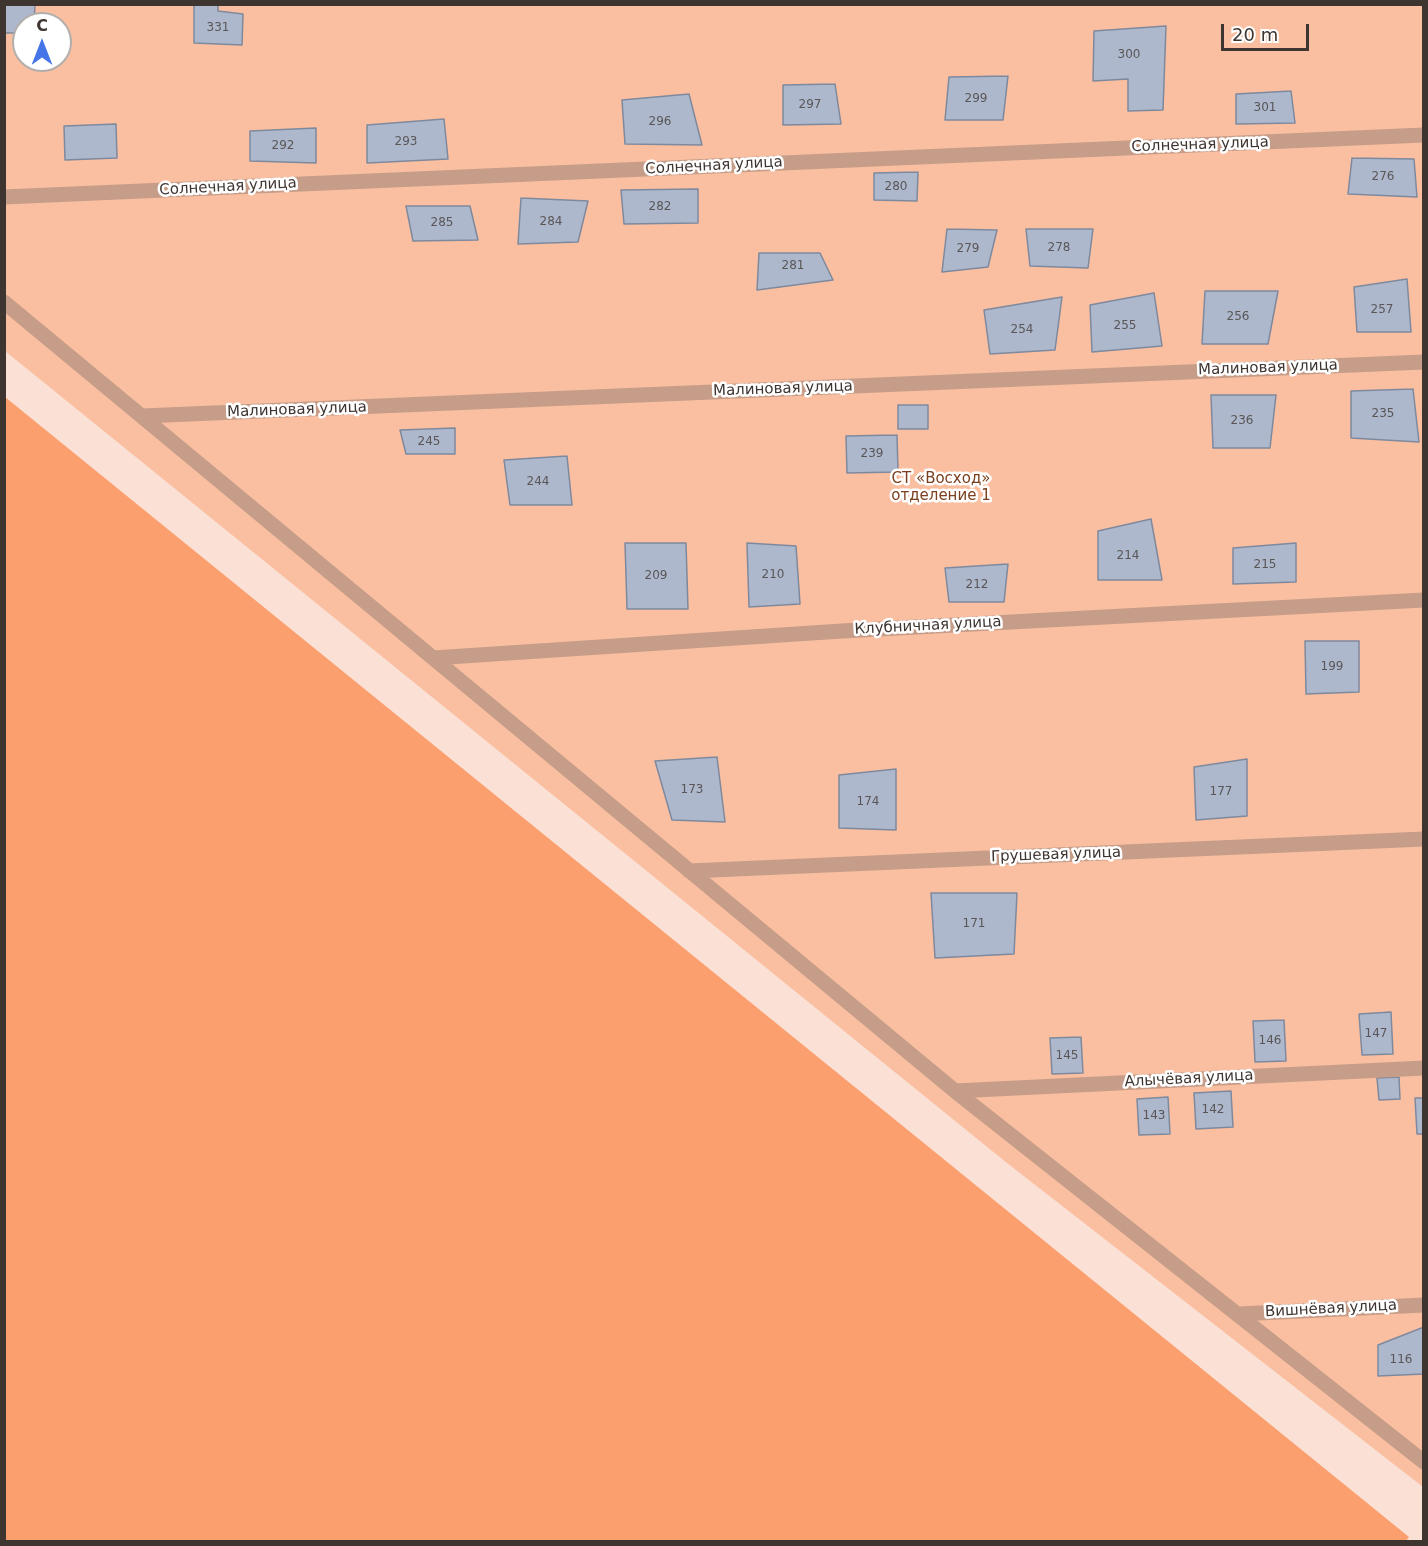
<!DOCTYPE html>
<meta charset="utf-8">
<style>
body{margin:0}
#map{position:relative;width:1428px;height:1546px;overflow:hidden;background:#fbe1d5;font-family:"DejaVu Sans",sans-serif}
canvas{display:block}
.frame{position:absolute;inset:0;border:6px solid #3f3530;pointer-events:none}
.north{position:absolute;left:12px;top:12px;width:60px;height:60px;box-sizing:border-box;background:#fff;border:2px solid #b2aeac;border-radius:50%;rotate:0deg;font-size:16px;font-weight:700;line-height:24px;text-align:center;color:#3f3530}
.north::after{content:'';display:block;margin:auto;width:21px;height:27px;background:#4575e7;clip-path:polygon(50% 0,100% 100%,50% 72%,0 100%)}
.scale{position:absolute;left:1221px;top:24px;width:88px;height:27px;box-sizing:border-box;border:3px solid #3f3530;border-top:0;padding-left:8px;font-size:18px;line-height:21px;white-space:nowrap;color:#3f3530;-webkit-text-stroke:4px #fff;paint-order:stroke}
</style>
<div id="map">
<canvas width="1428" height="1546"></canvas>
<div class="frame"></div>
<div class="north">С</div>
<div class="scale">20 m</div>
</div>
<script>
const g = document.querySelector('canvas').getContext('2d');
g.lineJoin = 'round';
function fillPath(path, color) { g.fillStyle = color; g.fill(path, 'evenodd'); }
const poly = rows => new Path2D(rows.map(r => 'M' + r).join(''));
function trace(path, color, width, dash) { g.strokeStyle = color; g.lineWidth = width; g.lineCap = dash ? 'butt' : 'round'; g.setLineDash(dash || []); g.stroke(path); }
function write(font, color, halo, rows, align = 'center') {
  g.font = font + ' "DejaVu Sans",sans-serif'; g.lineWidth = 5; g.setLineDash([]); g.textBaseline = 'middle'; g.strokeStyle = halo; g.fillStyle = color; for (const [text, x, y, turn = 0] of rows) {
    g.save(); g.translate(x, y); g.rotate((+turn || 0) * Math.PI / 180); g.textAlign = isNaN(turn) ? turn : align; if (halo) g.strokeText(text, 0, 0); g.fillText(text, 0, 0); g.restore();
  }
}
fillPath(poly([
 [4,5,1423,5,1423,1487,1007,1163,5,351],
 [24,24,60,24,60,60,24,60]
]), '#fabfa1');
fillPath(poly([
 [4,397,5,397,1409,1537,1405,1542,5,1541]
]), '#fb9f6f');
const building = poly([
 [4,4,35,4,34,24,24,24,24,33,4,33,4,4],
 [194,4,218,4,218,11,243,14,242,45,194,43,194,4],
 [1166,26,1163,110,1128,111,1128,79,1093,81,1094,31,1166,26],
 [1008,76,1003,120,945,120,949,77,1008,76],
 [835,84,841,124,783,125,783,85,835,84],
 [1291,91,1295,123,1236,124,1236,94,1291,91],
 [689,94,702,145,625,144,622,100,689,94],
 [444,119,448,159,367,163,367,125,444,119],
 [116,124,117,158,65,160,64,126,116,124],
 [316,128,316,163,250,161,250,131,316,128],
 [1352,158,1414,159,1417,197,1348,194,1352,158],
 [918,172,917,201,874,200,874,173,918,172],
 [698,189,698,223,624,224,621,190,698,189],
 [521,198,588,201,578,242,518,244,521,198],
 [406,206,470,206,478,240,413,241,406,206],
 [947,229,997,230,988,267,942,272,947,229],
 [1026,229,1093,229,1088,268,1030,266,1026,229],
 [759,253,820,253,833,280,757,290,759,253],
 [1407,279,1411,332,1357,332,1354,287,1407,279],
 [1205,291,1278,291,1268,344,1202,344,1205,291],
 [1154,293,1162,346,1092,352,1090,305,1154,293],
 [1062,297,1055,350,990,354,984,310,1062,297],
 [1413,389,1419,442,1351,438,1351,391,1413,389],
 [1211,395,1276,395,1270,448,1213,448,1211,395],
 [898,405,928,405,928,429,898,429,898,405],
 [455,428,455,454,406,454,400,430,455,428],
 [897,435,898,472,847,473,846,436,897,435],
 [567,456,572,505,510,505,504,460,567,456],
 [1151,519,1162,580,1098,580,1098,531,1151,519],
 [625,543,686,543,688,609,627,609,625,543],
 [747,543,796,546,800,604,749,607,747,543],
 [1296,543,1296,582,1233,584,1233,548,1296,543],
 [1008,564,1004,602,949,602,945,568,1008,564],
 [1305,641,1359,641,1359,692,1306,694,1305,641],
 [717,757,725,822,672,820,655,761,717,757],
 [1247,759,1247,816,1196,820,1194,767,1247,759],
 [896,769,896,830,839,828,839,775,896,769],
 [931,893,1017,893,1014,954,935,958,931,893],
 [1391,1012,1393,1054,1362,1055,1359,1014,1391,1012],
 [1284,1020,1286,1061,1255,1062,1253,1021,1284,1020],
 [1081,1037,1083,1073,1052,1074,1050,1038,1081,1037],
 [1399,1077,1400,1099,1379,1100,1377,1078,1399,1077],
 [1231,1091,1233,1127,1196,1129,1194,1093,1231,1091],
 [1168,1097,1170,1134,1139,1135,1137,1099,1168,1097],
 [1415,1098,1424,1098,1424,1134,1417,1134,1415,1098],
 [1424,1327,1424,1374,1378,1376,1378,1345,1424,1327]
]);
fillPath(building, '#adb8cd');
trace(building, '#7f899d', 1.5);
trace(poly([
 [4,197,1424,135],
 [4,302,955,1091,1424,1462],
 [142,416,1424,362],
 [433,658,842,631,1424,600],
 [689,871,1424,839],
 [955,1091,1424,1068],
 [1239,1314,1424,1305]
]), '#c69d88', 15);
write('12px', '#5a5657', null, [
 ["331",218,28],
 ["300",1129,55],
 ["299",976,99],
 ["297",810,105],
 ["301",1265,108],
 ["296",660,122],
 ["293",406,142],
 ["292",283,146],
 ["276",1383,177],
 ["280",896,187],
 ["282",660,207],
 ["284",551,222],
 ["285",442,223],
 ["278",1059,248],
 ["279",968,249],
 ["281",793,266],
 ["257",1382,310],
 ["256",1238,317],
 ["255",1125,326],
 ["254",1022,330],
 ["235",1383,414],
 ["236",1242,421],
 ["245",429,442],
 ["239",872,454],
 ["244",538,482],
 ["214",1128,556],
 ["215",1265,565],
 ["210",773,575],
 ["209",656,576],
 ["212",977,585],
 ["199",1332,667],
 ["173",692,790],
 ["177",1221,792],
 ["174",868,802],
 ["171",974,924],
 ["147",1376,1034],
 ["146",1270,1041],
 ["145",1067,1056],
 ["142",1213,1110],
 ["143",1154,1116],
 ["116",1401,1360]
]);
write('15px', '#3f3530', '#fff', [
 ["Солнечная улица",1200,145,-2],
 ["Солнечная улица",714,166,-3],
 ["Солнечная улица",228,187,-3],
 ["Малиновая улица",1268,368,-2],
 ["Малиновая улица",783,389,-2],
 ["Малиновая улица",297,410,-2],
 ["Клубничная улица",928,626,-3],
 ["Грушевая улица",1056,855,-2],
 ["Алычёвая улица",1189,1079,-3],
 ["Вишнёвая улица",1331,1309,-3]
]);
write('15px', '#7b401f', '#fff', [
 ["СТ «Восход»",941,479],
 ["отделение 1",941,496]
]);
</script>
